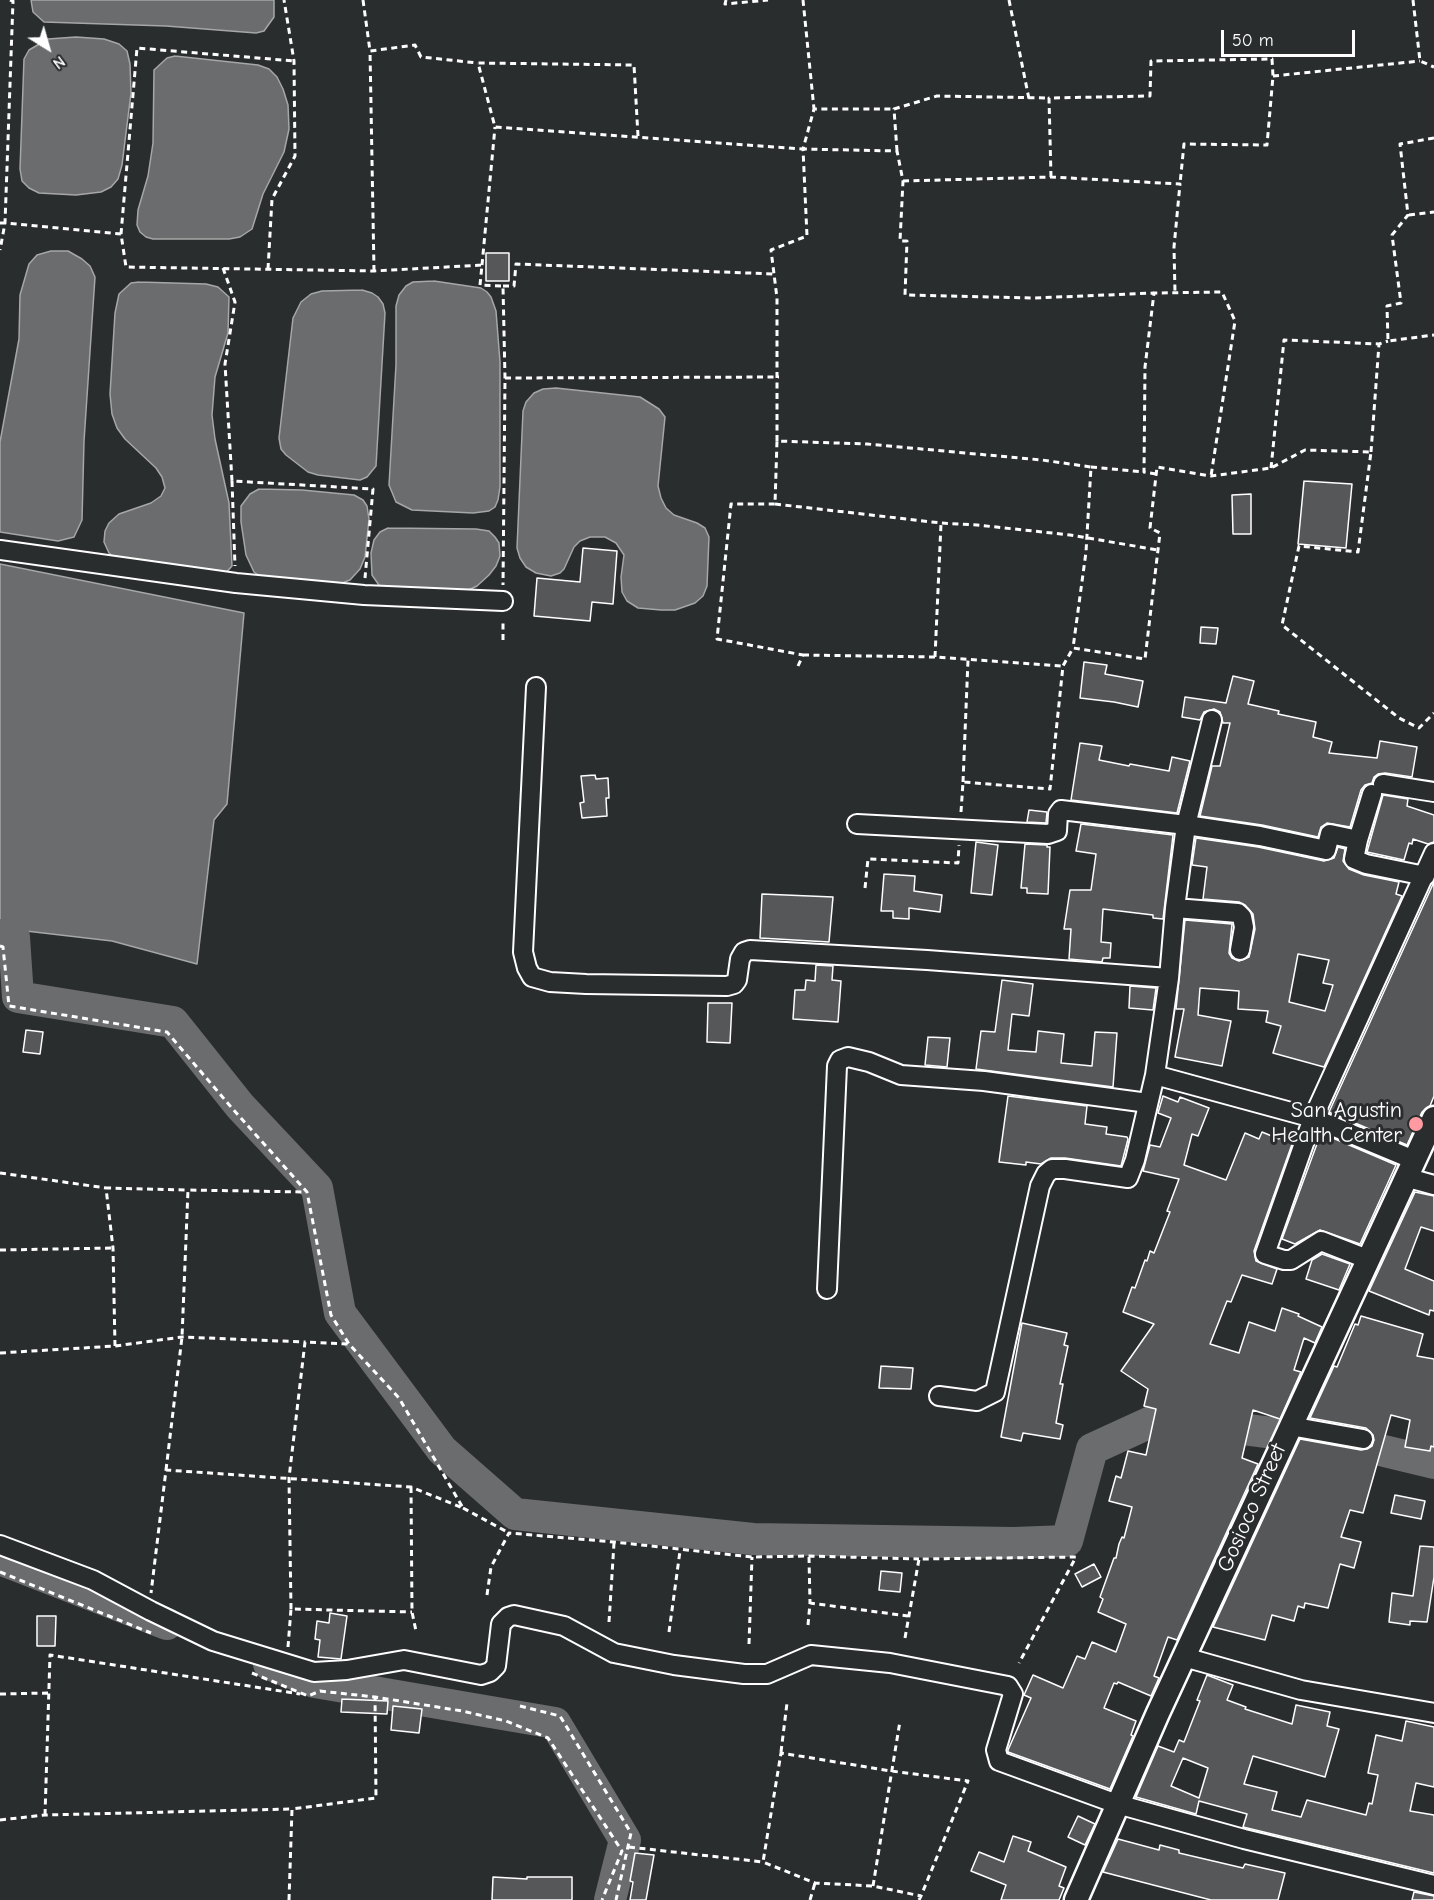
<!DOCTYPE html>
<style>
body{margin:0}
#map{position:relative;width:1434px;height:1900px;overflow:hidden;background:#2a2d2e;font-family:"Comic Neue",sans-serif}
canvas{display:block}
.north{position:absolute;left:18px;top:18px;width:60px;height:60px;-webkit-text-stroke:4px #2a2d2e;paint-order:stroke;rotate:143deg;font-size:16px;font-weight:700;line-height:24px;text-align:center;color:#fff}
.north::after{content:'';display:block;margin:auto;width:21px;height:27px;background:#fff;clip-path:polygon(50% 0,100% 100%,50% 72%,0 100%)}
.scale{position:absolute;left:1221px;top:30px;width:134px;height:27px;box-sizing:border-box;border:3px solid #fff;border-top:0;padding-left:8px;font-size:18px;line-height:21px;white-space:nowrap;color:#fff;-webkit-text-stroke:4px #2a2d2e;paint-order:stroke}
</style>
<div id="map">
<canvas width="1434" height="1900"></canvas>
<div class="north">N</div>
<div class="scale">50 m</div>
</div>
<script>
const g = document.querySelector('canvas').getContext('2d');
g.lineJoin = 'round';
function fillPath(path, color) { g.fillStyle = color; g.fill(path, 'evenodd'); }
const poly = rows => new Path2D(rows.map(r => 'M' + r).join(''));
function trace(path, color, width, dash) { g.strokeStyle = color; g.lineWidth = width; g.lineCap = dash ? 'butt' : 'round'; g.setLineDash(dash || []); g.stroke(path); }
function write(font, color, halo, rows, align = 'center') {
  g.font = font + ' "Comic Neue",sans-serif'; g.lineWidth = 6; g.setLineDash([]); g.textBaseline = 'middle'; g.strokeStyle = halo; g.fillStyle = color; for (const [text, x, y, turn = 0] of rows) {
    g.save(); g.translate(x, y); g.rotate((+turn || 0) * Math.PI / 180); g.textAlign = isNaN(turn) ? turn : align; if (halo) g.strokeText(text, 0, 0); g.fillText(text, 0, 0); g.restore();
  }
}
const water = poly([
 [31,0,274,0,274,17,264,31,256,33,166,26,44,22,33,12,31,0],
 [76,37,104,39,119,44,127,51,130,64,131,93,122,165,118,179,111,187,101,192,76,195,39,193,29,188,22,181,20,169,24,59,29,50,48,39,76,37],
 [175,56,258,65,269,69,277,77,283,89,288,105,289,129,284,152,263,194,252,229,240,237,229,239,153,239,146,237,140,232,137,225,138,210,148,176,153,143,154,70,167,58,175,56],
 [51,251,68,251,82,259,90,266,95,277,84,441,82,520,74,537,58,541,0,532,0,442,19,339,20,295,29,264,37,255,51,251],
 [434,281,481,288,487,292,491,297,496,311,500,362,500,487,498,500,495,507,489,511,473,513,412,510,396,502,389,485,396,365,396,306,399,295,406,286,413,282,434,281],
 [139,282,206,284,218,287,229,297,228,333,215,377,212,415,215,439,229,503,232,566,223,576,115,558,109,553,104,542,105,531,109,523,119,514,151,503,161,496,165,488,162,477,156,468,125,439,117,428,112,414,110,394,115,313,119,294,131,283,139,282],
 [362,290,372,293,378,297,383,304,385,313,376,466,367,477,360,480,318,475,308,472,286,455,281,449,279,438,293,318,301,302,311,294,322,291,362,290],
 [556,388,640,397,659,409,665,417,658,486,661,498,666,508,674,515,697,523,705,528,709,537,707,586,703,596,695,603,675,610,661,610,638,608,627,601,622,592,621,577,624,555,616,543,605,537,590,537,580,541,574,547,564,569,560,573,551,576,536,573,526,567,520,558,517,548,523,411,526,402,534,393,543,389,556,388],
 [259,489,302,490,354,495,363,500,367,506,369,519,365,557,360,569,350,580,339,584,261,577,254,572,246,555,241,522,241,506,250,494,259,489],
 [388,528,476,529,489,531,495,537,499,543,500,556,496,566,489,575,477,586,462,593,381,588,372,575,371,553,374,540,380,532,388,528],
 [0,564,244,613,227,804,214,820,197,964,112,941,0,928,0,564]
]);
fillPath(water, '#6a6c6d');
trace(water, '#a6a7a7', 1.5);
trace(poly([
 [0,935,14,937,18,997,173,1022,240,1106,317,1188,340,1313,442,1450,515,1514,753,1539,1014,1543,1067,1541,1092,1449,1164,1416,1226,1427,1351,1443,1434,1463],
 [0,1559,167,1624],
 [269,1664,315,1682,555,1723,625,1840,610,1900]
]), '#6a6c6d', 32);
const building = poly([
 [486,253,509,253,509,281,486,281,486,253],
 [1304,481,1352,484,1346,548,1298,544,1304,481],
 [1251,494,1251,534,1233,534,1232,495,1251,494],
 [583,548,617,551,613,604,592,602,590,621,534,616,537,578,580,582,583,548],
 [1201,627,1218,628,1216,644,1200,643,1201,627],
 [1084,662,1107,665,1105,674,1143,681,1138,707,1114,702,1080,698,1084,662],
 [1233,676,1254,681,1248,704,1279,711,1278,714,1316,722,1313,737,1332,742,1329,753,1377,758,1380,741,1417,747,1412,777,1385,773,1378,774,1374,777,1372,783,1365,785,1361,790,1350,827,1327,823,1321,827,1318,837,1262,825,1200,816,1212,766,1220,766,1230,723,1223,723,1220,712,1214,709,1204,712,1200,720,1182,717,1185,697,1226,703,1233,676],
 [1080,743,1102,746,1099,760,1129,766,1130,764,1169,771,1172,757,1190,761,1177,813,1071,800,1080,743],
 [595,775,596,779,608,778,609,798,606,798,607,816,582,818,580,803,584,802,581,776,595,775],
 [1383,795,1408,799,1407,806,1434,815,1434,842,1428,844,1413,839,1412,844,1409,843,1404,860,1367,852,1383,795],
 [1029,810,1047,812,1046,823,1027,822,1029,810],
 [1081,824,1173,835,1163,919,1153,918,1153,915,1103,909,1101,942,1111,943,1110,958,1103,958,1102,962,1069,959,1071,929,1064,929,1070,890,1091,890,1096,854,1076,851,1081,824],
 [1196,838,1258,847,1324,861,1334,858,1338,847,1345,849,1343,861,1349,869,1364,875,1399,882,1396,894,1402,896,1324,1067,1273,1053,1281,1026,1266,1022,1268,1011,1238,1009,1239,991,1200,988,1198,1015,1231,1021,1222,1066,1175,1057,1184,1009,1176,1009,1185,920,1232,924,1229,953,1232,958,1239,961,1249,957,1255,929,1253,914,1245,905,1239,902,1203,899,1207,867,1192,865,1196,838],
 [1298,954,1329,960,1323,983,1333,985,1325,1011,1289,1002,1298,954],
 [976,842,998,845,992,895,971,893,976,842],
 [1025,844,1047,845,1047,847,1050,847,1048,894,1027,893,1027,888,1021,888,1025,844],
 [884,874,915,876,914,891,942,895,940,912,909,908,909,919,893,918,893,911,881,911,884,874],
 [1434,882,1434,1096,1430,1106,1422,1112,1407,1145,1329,1112,1434,882],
 [762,894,833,897,829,942,760,938,762,894],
 [816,965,833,966,832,980,841,981,838,1022,793,1019,795,990,805,990,806,980,815,981,816,965],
 [1002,980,1033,984,1029,1016,1012,1014,1008,1050,1036,1052,1038,1031,1064,1034,1061,1063,1092,1066,1095,1032,1117,1033,1113,1087,976,1069,981,1031,995,1032,1002,980],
 [1130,986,1156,988,1153,1010,1129,1008,1130,986],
 [708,1003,732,1003,730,1043,707,1042,708,1003],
 [26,1030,43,1032,40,1054,23,1052,26,1030],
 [928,1037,950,1038,947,1067,925,1065,928,1037],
 [1008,1096,1087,1106,1085,1124,1107,1127,1106,1134,1127,1137,1128,1139,1121,1166,1065,1158,1051,1158,1041,1164,1026,1162,1026,1165,999,1162,1008,1096],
 [1163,1096,1178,1102,1180,1097,1209,1108,1198,1136,1192,1134,1184,1165,1226,1180,1245,1133,1259,1139,1262,1132,1279,1139,1281,1135,1289,1138,1292,1131,1296,1133,1254,1251,1256,1261,1277,1269,1272,1284,1242,1275,1231,1302,1227,1301,1210,1344,1239,1353,1249,1322,1275,1331,1282,1308,1299,1314,1298,1316,1322,1327,1315,1343,1304,1338,1294,1370,1301,1372,1280,1419,1253,1410,1242,1458,1258,1464,1177,1640,1168,1637,1154,1676,1159,1678,1151,1696,1118,1682,1117,1684,1114,1683,1104,1708,1136,1721,1131,1735,1133,1736,1110,1789,1008,1752,1008,1750,1031,1698,1024,1695,1033,1675,1063,1688,1077,1656,1085,1659,1092,1642,1116,1652,1126,1624,1098,1612,1103,1599,1100,1597,1114,1558,1116,1558,1119,1544,1122,1537,1124,1538,1132,1507,1109,1501,1116,1476,1121,1478,1128,1451,1146,1455,1156,1409,1144,1406,1148,1389,1121,1371,1154,1324,1123,1312,1132,1287,1135,1288,1145,1260,1147,1261,1150,1251,1154,1253,1170,1212,1167,1211,1179,1179,1143,1171,1150,1145,1160,1147,1171,1118,1158,1113,1163,1096],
 [1321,1133,1396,1165,1360,1244,1320,1230,1295,1244,1282,1239,1321,1133],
 [1415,1192,1434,1196,1434,1231,1421,1227,1405,1269,1434,1281,1434,1311,1430,1310,1429,1315,1369,1291,1415,1192],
 [1322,1254,1350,1264,1339,1290,1306,1279,1312,1260,1322,1254],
 [1361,1316,1423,1334,1417,1356,1434,1359,1434,1447,1431,1446,1430,1451,1405,1447,1410,1420,1391,1415,1363,1513,1350,1510,1341,1537,1361,1542,1354,1568,1340,1564,1328,1608,1305,1603,1304,1608,1298,1606,1294,1621,1272,1615,1265,1640,1213,1627,1300,1439,1361,1450,1367,1449,1372,1446,1374,1440,1373,1435,1366,1428,1310,1418,1334,1366,1337,1367,1355,1324,1358,1325,1361,1316],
 [1022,1323,1067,1333,1064,1345,1068,1346,1060,1384,1063,1384,1056,1423,1063,1425,1060,1439,1023,1433,1021,1441,1001,1437,1022,1323],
 [881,1366,913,1368,911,1389,879,1388,881,1366],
 [1395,1495,1425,1501,1421,1519,1391,1513,1395,1495],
 [1420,1546,1434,1547,1434,1577,1427,1622,1410,1621,1410,1625,1389,1622,1392,1593,1413,1596,1420,1546],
 [1094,1564,1101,1577,1082,1587,1075,1574,1094,1564],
 [881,1571,902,1573,900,1592,879,1590,881,1571],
 [330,1613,347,1616,341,1659,318,1657,320,1640,315,1639,317,1621,329,1623,330,1613],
 [37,1616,56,1616,55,1646,37,1646,37,1616],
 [1207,1675,1233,1685,1227,1700,1246,1707,1245,1709,1292,1724,1296,1705,1330,1712,1327,1726,1339,1729,1325,1777,1253,1756,1244,1784,1277,1792,1272,1810,1301,1817,1307,1800,1366,1815,1369,1803,1372,1804,1378,1775,1368,1773,1376,1735,1402,1741,1406,1721,1434,1727,1434,1787,1416,1783,1410,1811,1434,1815,1434,1873,1243,1827,1247,1814,1199,1801,1196,1814,1136,1797,1158,1746,1174,1752,1179,1740,1184,1742,1200,1701,1197,1700,1207,1675],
 [1183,1758,1208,1768,1199,1798,1171,1786,1183,1758],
 [342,1699,388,1701,387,1714,341,1712,342,1699],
 [393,1706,422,1709,419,1733,391,1730,393,1706],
 [1078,1816,1095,1824,1085,1845,1068,1837,1078,1816],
 [1013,1836,1031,1842,1028,1851,1066,1867,1059,1886,1064,1888,1059,1900,1001,1900,1006,1885,971,1871,979,1852,1004,1862,1013,1836],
 [1118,1839,1159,1850,1160,1845,1179,1850,1179,1853,1243,1868,1245,1864,1285,1873,1278,1900,1211,1900,1103,1872,1118,1839],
 [635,1853,654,1855,646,1900,630,1900,633,1882,630,1881,635,1853],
 [493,1877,527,1879,527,1877,572,1877,572,1900,492,1900,493,1877],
 [1414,1892,1434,1896,1434,1900,1412,1900,1414,1892]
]);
fillPath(building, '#555758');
trace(building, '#fff', 1.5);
const minor = poly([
 [0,550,236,583,364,595,503,601],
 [536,687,523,952,527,968,532,977,550,982,586,984,727,986,734,984,737,980,740,959,744,952,750,950,927,960,1169,978],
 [1212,720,1186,825,1260,836,1326,850,1330,834,1358,840],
 [1383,784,1434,792],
 [1372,794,1358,840,1354,859,1366,864,1425,876],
 [857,824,1048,834,1057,831,1058,814,1061,810,1186,825,1175,908,1238,913,1242,917,1244,927,1240,950],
 [1155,1075,1313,1118,1414,1160],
 [1405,1177,1434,1185],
 [1367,1259,1321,1241,1291,1260,1284,1260,1265,1254,1313,1118,1434,853],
 [827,1289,837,1066,840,1060,848,1057,869,1062,901,1075,984,1081,1148,1103],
 [939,1396,977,1401,995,1392,1040,1186,1046,1174,1052,1169,1065,1169,1128,1178,1135,1160,1155,1075,1169,978,1175,908],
 [1290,1426,1363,1439],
 [0,1545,93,1580,151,1611,213,1641,314,1672,347,1670,404,1660,481,1675,490,1672,496,1666,501,1624,508,1617,514,1615,564,1626,614,1653,674,1665,744,1674,767,1674,811,1655,890,1663,1008,1686,1013,1694,996,1750,999,1761,1117,1804,1244,1839,1434,1885],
 [1184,1657,1301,1690,1434,1713]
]);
const tertiary = poly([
 [1076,1900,1158,1713,1434,1118]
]);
trace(minor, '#fff', 22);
trace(tertiary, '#fff', 27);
trace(poly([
 [10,0,13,1,5,223,121,234,126,267,374,271,482,265,480,285,503,286,505,378,503,585],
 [363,0,370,51],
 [726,0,725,4,768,0],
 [803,0,814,109],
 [1009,0,1029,99],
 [1413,0,1420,61,1434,67],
 [1273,76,1420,61],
 [638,136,634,65,478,63,495,127,803,149,814,109,894,109],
 [1434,138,1400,144,1408,215,1392,235,1401,303,1387,306,1388,341,1434,335],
 [897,151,894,109,937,96,1049,98],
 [1051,177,1049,98,1150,96,1151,61,1272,59,1273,76,1267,145,1184,144,1180,184],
 [903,181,1051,177,1180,184,1174,247,1175,293],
 [1409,215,1434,212],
 [0,223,5,223,0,250],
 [121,234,137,48,294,61],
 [482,265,495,127],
 [223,268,235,302,225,364,232,481,373,489,365,578],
 [268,269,272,199,295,156,294,61,284,0],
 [374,271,370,51,415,45,421,57,478,63],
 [503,286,514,286,516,264,774,274],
 [505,378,779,377],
 [777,441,777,298,771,250,807,236,803,149,897,151,903,181,900,241,907,241,905,295,1035,298,1154,293],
 [1371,452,1379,344,1388,341],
 [1091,467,1144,472],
 [1271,468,1284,340,1379,344],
 [1156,474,1144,472,1145,367,1154,293,1222,292,1235,321,1211,476],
 [232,481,235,566],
 [775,504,941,523,977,525,1070,535,1158,550],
 [503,640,503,619],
 [803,655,935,657,1062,666],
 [935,657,941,524],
 [798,666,803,655,717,639,731,504,775,504,777,441,867,444,1042,460,1091,467,1086,552,1073,648],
 [963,782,968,660],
 [961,812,963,782,1050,789,1063,666,1073,648,1145,659,1160,533,1150,528,1157,467,1211,476,1271,468,1305,450,1371,452,1358,552,1299,546,1282,625,1399,718,1419,728,1434,713],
 [865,888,868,859,958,863,959,845],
 [0,946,3,947,9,1006,167,1032,231,1107,307,1192,331,1315,349,1344,399,1398,463,1508,411,1487,166,1470,151,1593],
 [0,1173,106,1188],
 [0,1250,113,1248],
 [115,1346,113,1248,106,1188,188,1190],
 [0,1353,115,1346,182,1337,305,1342],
 [166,1470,182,1337,188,1190,307,1192],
 [411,1487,412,1612,416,1631],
 [463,1508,509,1533],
 [809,1557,810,1603],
 [0,1572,151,1633],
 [487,1595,491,1567,509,1533,614,1542,752,1557,809,1556,919,1559],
 [291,1609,289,1478,305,1342,349,1344],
 [609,1622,614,1543],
 [808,1625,810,1603,908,1616],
 [669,1632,680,1551],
 [905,1638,919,1559,1076,1557,1019,1663],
 [749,1644,752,1557],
 [288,1647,291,1609,412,1612],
 [252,1673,308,1696,320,1691,375,1697,462,1711,506,1721,548,1738,622,1851,602,1900],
 [0,1694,49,1693],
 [520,1706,560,1716,631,1833,616,1900],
 [781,1752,787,1703],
 [45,1815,50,1655,300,1694],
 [0,1820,45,1815,292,1809],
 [629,1847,763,1862],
 [873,1886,900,1721],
 [289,1900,292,1809,376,1798,375,1697],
 [810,1900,815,1883],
 [919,1900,921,1896,968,1781,891,1771,781,1753,763,1862,815,1883,873,1886,921,1896]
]), '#fff', 3, [6, 4.5]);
trace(minor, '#2a2d2e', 18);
trace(tertiary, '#2a2d2e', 22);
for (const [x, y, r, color] of [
 [1416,1124,8,"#ff9aa2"]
]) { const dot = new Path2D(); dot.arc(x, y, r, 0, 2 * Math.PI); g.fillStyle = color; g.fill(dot); trace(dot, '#2a2d2e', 2); }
write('22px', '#fff', '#2a2d2e', [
 ["San Agustin",1402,1111],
 ["Health Center",1402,1136]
], 'right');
write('22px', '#fff', '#2a2d2e', [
 ["Gosioco Street",1252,1508,-66]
]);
</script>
